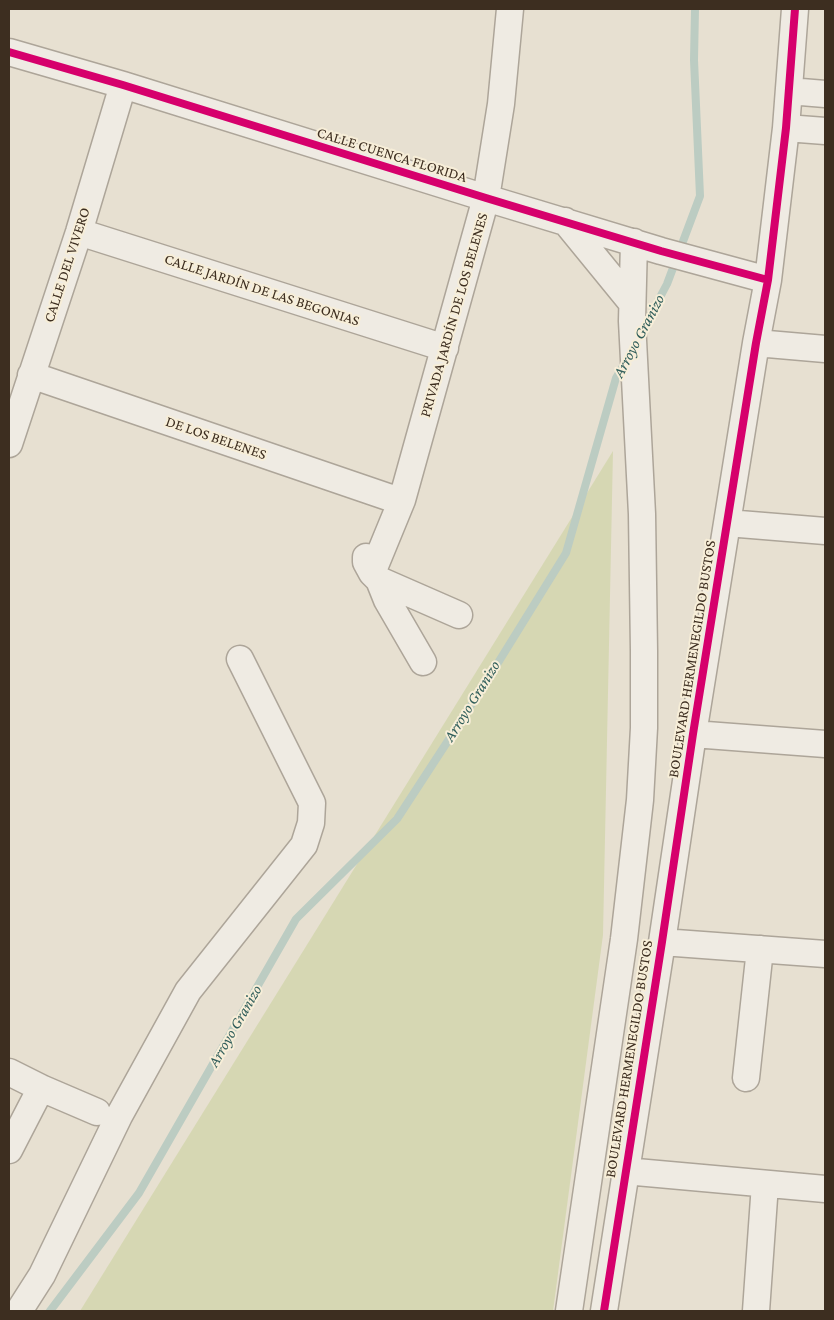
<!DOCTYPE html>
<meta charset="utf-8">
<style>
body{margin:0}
#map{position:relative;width:834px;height:1320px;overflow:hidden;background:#e7e0d1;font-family:"Crimson Pro",serif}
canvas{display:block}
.frame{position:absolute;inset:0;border:10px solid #3d2e20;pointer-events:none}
</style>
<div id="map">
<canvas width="834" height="1320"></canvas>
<div class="frame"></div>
</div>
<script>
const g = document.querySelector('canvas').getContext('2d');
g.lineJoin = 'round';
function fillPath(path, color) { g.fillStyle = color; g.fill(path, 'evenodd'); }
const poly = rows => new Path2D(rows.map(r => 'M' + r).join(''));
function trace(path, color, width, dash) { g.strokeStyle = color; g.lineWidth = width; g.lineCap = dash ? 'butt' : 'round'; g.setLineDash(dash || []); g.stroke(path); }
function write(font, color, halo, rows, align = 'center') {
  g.font = font + ' "Crimson Pro",serif'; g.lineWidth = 4; g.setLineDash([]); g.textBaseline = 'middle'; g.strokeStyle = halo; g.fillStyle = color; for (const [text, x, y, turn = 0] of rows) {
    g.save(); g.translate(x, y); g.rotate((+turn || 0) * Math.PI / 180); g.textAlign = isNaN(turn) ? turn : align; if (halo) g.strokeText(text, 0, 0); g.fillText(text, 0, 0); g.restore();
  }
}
fillPath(poly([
 [613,451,603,935,553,1311,80,1311]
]), '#d6d7b3');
trace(poly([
 [641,333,667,284,700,196,694,60,695,9],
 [50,1311,139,1193,296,919,397,819,483,687,566,553,616,378,626,361]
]), '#bcccc2', 8);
const minor = poly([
 [9,52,123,85,486,198,661,251,768,280],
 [789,91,825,94],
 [786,128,825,131],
 [565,221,632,303],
 [79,232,445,348],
 [756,343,825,349],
 [31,375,388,497,402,500],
 [9,444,79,232,123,85],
 [727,523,825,531],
 [366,557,366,562,372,573,379,580,459,615],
 [372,573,402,500,486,198,501,104,510,9],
 [379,580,387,600,423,662],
 [693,734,825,744],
 [662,942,825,954],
 [9,1072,41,1088,97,1112],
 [746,1078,760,949],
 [9,1150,41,1088],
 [625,1171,825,1189],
 [19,1311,42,1275,119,1116,188,991,304,845,311,823,312,803,240,659],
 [569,1311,624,939,640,800,644,728,644,651,642,514,632,321,634,242],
 [604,1311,662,942,693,734,756,343,768,280,786,128,795,9],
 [756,1311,765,1184]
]);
trace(minor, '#ada599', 29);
trace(minor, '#efebe3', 26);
trace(poly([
 [9,52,123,85,486,198,661,251,768,280],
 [604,1311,662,942,693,734,756,343,768,280,786,128,795,9]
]), '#d6006c', 8);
write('15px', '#3d2e20', '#f7eed8', [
 ["CALLE CUENCA FLORIDA",392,155,17],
 ["CALLE DEL VIVERO",67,265,-72],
 ["CALLE JARDÍN DE LAS BEGONIAS",262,290,18],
 ["PRIVADA JARDÍN DE LOS BELENES",454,315,-74],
 ["DE LOS BELENES",216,438,19],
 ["BOULEVARD HERMENEGILDO BUSTOS",692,659,-81],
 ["BOULEVARD HERMENEGILDO BUSTOS",629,1059,-81]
]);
write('italic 16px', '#2f5d5a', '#f7eed8', [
 ["Arroyo Granizo",639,336,-62],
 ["Arroyo Granizo",472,701,-58],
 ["Arroyo Granizo",235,1026,-60]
]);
</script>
